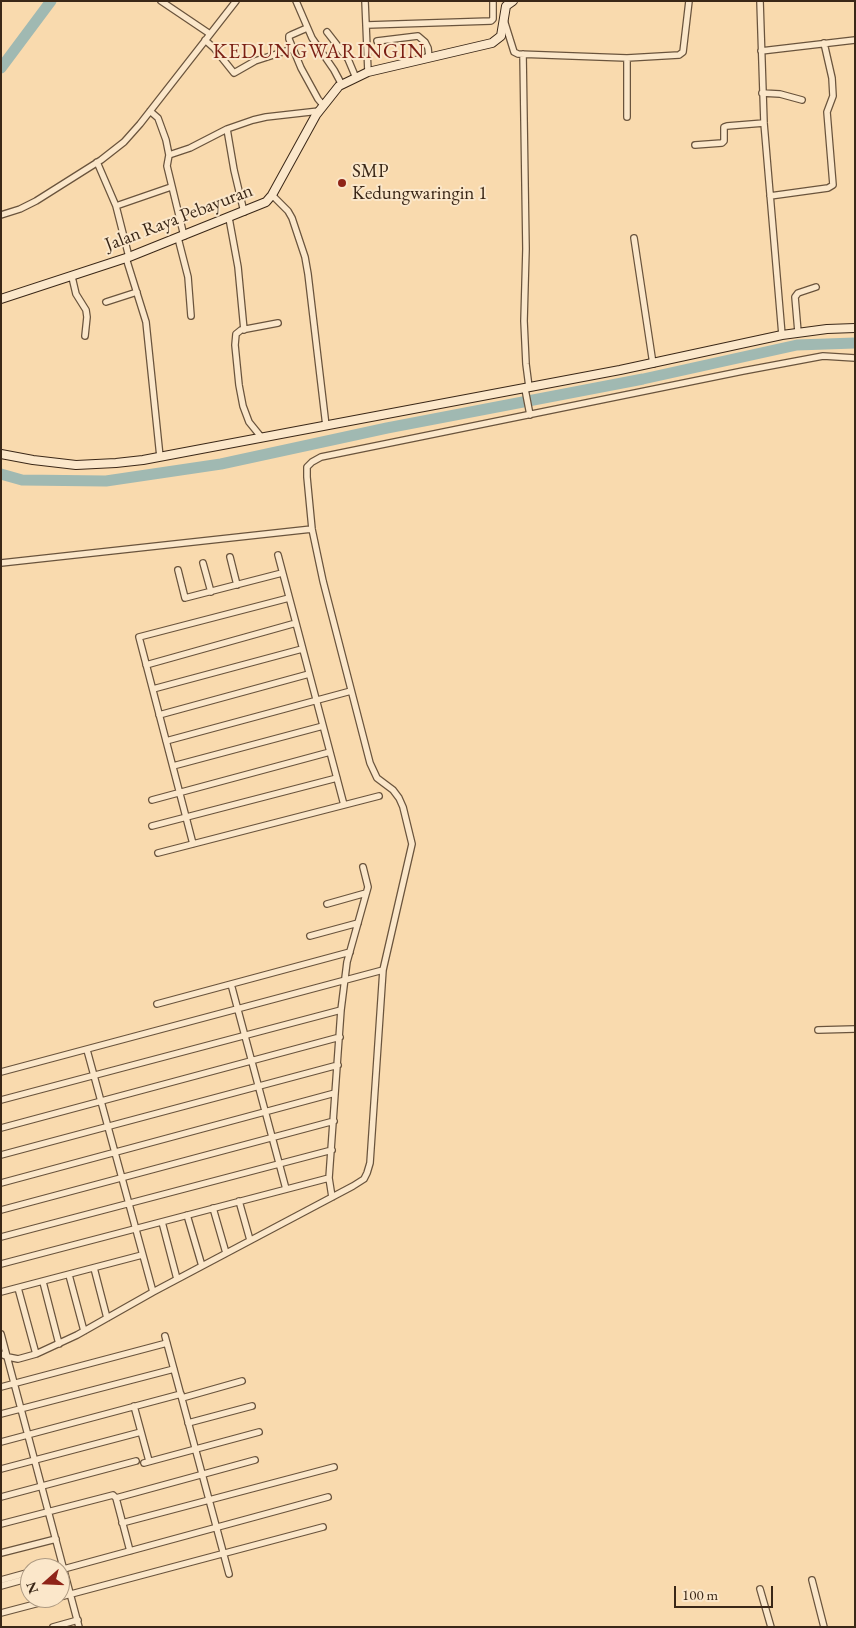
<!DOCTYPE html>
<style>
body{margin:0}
#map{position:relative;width:856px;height:1628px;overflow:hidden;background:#f9daae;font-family:"EB Garamond",serif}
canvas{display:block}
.frame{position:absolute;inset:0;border:2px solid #3a2717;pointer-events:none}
.north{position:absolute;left:20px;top:1558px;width:50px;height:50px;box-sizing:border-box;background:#fbe7ca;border:1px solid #ae9a82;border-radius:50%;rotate:250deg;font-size:14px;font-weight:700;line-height:20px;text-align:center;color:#3a2717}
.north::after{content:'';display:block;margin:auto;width:18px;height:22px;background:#8f2418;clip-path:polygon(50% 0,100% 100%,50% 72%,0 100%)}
.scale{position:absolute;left:674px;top:1586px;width:99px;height:22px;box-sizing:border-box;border:2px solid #3a2717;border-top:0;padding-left:6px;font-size:15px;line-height:18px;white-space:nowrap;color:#3a2717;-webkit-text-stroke:4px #fbe7ca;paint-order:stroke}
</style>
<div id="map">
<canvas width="856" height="1628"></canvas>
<div class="frame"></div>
<div class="north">N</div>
<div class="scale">100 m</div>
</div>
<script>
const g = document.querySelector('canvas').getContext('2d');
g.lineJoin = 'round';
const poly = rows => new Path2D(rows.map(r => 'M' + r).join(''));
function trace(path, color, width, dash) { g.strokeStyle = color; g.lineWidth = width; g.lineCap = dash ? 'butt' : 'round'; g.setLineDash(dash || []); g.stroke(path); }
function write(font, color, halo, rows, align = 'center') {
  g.font = font + ' "EB Garamond",serif'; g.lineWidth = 4; g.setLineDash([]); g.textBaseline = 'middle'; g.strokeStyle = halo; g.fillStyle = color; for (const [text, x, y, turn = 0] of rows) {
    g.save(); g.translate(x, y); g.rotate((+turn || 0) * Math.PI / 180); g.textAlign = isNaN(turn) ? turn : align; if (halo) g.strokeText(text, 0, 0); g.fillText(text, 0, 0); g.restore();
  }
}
trace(poly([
 [1,68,51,1],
 [1,474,22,480,106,481,221,464,387,428,643,379,797,345,855,343]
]), '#a0b9b2', 11);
const street = poly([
 [161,1,210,34],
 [296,1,312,38,334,70,342,85],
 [365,1,368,72],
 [760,1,764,123,782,335],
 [504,20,514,52,518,54,627,58,679,55,683,52,689,1],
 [367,25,491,21,493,19,493,1],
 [307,28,291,35,289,36,289,39,301,68,318,99,323,105],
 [327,32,348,59,356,78],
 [205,40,214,48,234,73,255,61,292,49],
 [377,41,418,36,425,42,428,48,429,57],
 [761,51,855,40],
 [523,54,526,249,524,321,526,364,529,387],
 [762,93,780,94,802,100],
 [150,111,158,118,166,140,169,155],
 [627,117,627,58],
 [227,129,253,120,266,117,319,111],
 [695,145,722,143,724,141,724,127,727,126,764,123],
 [97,162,116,206,129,257],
 [272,195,288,211,292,218,305,257,308,274,326,426],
 [770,196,828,188,833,185,827,112,833,96,832,78,824,43],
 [116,206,171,187],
 [1,215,20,209,36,201,101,160,124,142,140,124,236,1],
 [229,218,238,267,244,330],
 [184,236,167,166,169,155,190,148,227,129,234,170,244,212],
 [178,238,188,277,191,316],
 [634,238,653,364],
 [126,258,146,322,160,457],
 [72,277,76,294,86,310,87,317,85,336],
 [106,302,137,292],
 [798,332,795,297,798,293,816,287],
 [525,389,530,415],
 [262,438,249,422,243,406,239,385,235,345,236,334,241,330,278,323],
 [278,555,344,805],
 [230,557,237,585],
 [1,563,312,529],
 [203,563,211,592],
 [178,570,185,598,282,573],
 [146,665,296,623],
 [153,689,302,649],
 [159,715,309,674],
 [166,741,351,691],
 [173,766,323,726],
 [152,800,330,752],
 [152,826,337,778],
 [193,844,139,637,289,598],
 [158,853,379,796],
 [327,904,366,893],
 [310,936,358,923],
 [231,984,286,1189],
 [157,1004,350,952],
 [818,1030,855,1029],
 [87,1050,153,1292],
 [1,1072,383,970],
 [1,1100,341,1010],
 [1,1128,340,1037],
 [1,1155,338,1065],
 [1,1183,335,1093],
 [332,1197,329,1178,341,1010,347,962,368,887,363,867],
 [239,1201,250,1240],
 [213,1208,226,1253],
 [1,1210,334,1121],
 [187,1215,202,1266],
 [162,1222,177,1279],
 [1,1237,332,1150],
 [1,1264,329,1178],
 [94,1268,107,1318],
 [69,1275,84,1331],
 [43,1282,59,1344],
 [18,1288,36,1354],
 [1,1292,142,1255],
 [1,1334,79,1627],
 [165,1336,229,1574],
 [1,1354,8,1357,18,1359,36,1354,77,1335,153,1292,353,1186,364,1179,367,1173,370,1163,383,970,412,844,403,807,399,798,393,790,377,778,370,763,323,581,312,529,307,477,307,467,312,462,321,457,743,371,823,356,855,358],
 [1,1387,167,1343],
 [182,1398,242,1381],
 [134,1406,149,1461],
 [1,1414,174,1369],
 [188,1423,252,1406],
 [1,1442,181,1394],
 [144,1463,259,1432],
 [1,1469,141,1432],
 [1,1497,136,1461],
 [116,1498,255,1460],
 [122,1523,334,1467],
 [1,1524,113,1495,116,1498,130,1551],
 [1,1553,56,1539],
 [47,1568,62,1564],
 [60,1570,328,1497],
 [1,1580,30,1572],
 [812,1580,824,1627],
 [1,1586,30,1578],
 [760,1589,771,1627],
 [60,1597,323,1527],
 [1,1613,58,1598],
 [53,1627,78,1620]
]);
const secondary = poly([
 [1,299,129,257,266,202,272,195,316,115,339,86,368,72,492,43,501,36,506,6,513,1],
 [1,454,33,460,76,465,116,463,143,460,620,370,782,335,827,329,855,328]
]);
trace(street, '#6a543d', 8);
trace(secondary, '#3a2717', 10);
trace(street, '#fbe7ca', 5.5);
trace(secondary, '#fbe7ca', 8);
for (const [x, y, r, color] of [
 [342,183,5,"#8f2418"]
]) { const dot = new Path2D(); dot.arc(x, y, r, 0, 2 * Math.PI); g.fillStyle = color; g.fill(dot); trace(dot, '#fbe7ca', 2); }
write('19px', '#3a2717', '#fbe7ca', [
 ["SMP",352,172],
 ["Kedungwaringin 1",352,194]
], 'left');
write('19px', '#3a2717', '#fbe7ca', [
 ["Jalan Raya Pebayuran",179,218,-21]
]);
g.letterSpacing = '1px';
write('21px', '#7a1f14', '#fbe7ca', [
 ["KEDUNGWARINGIN",319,52]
]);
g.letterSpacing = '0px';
</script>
